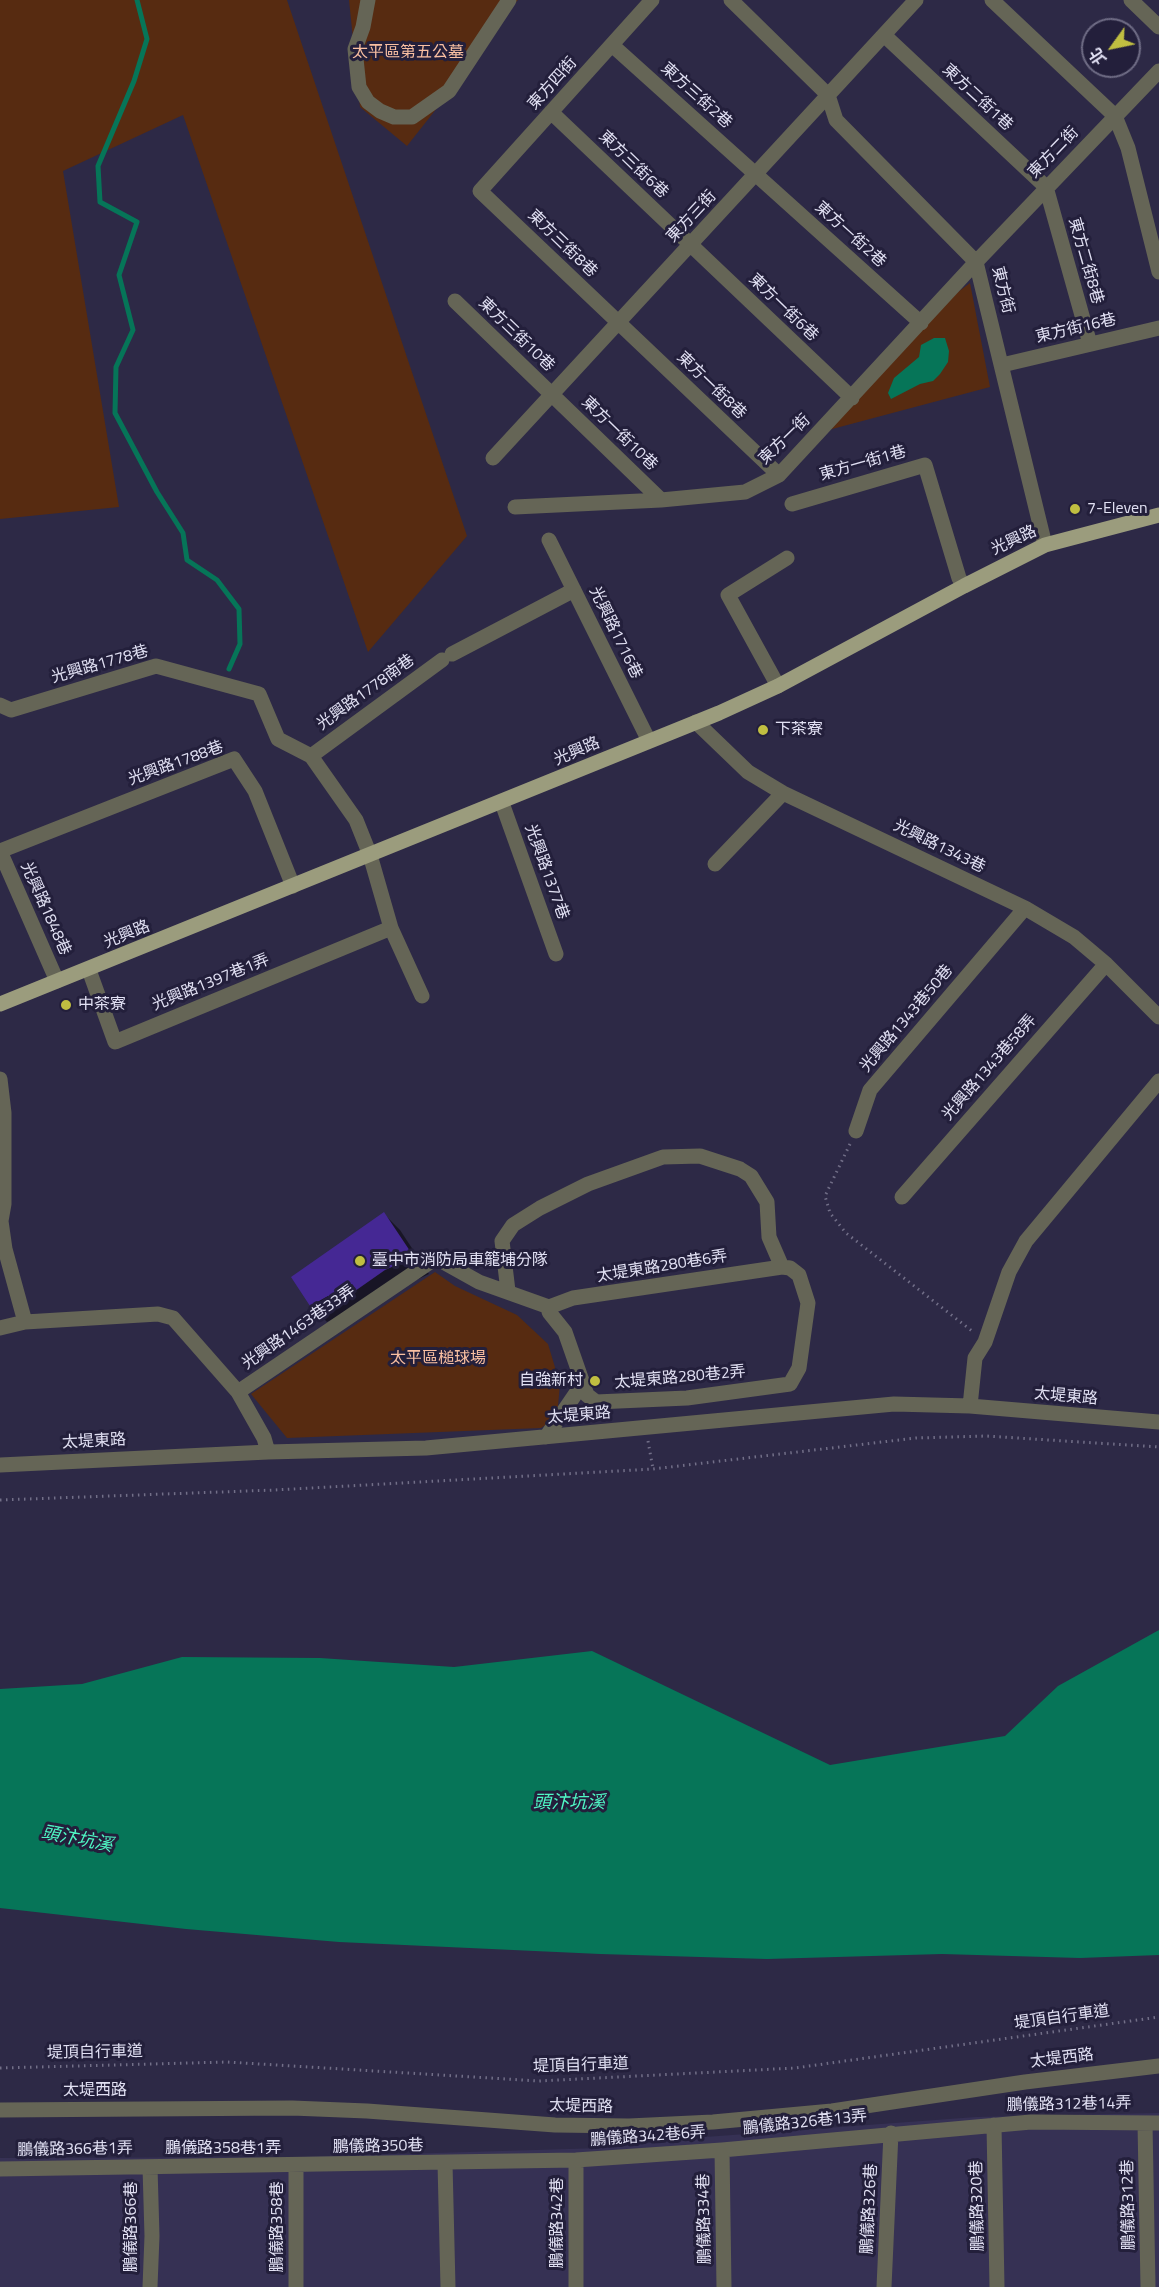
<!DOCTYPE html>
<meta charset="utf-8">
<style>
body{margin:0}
#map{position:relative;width:1159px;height:2287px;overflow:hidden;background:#2d2946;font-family:"Titillium Web","Noto Sans TC",sans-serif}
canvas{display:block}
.north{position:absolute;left:1081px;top:18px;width:60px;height:60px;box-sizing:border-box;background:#231f3b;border:2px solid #6f6c85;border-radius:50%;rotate:237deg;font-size:16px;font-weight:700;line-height:24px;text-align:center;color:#e1e0f3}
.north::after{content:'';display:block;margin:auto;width:21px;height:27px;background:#c0be41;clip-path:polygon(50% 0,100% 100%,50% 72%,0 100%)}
</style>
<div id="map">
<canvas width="1159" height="2287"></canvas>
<div class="north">北</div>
</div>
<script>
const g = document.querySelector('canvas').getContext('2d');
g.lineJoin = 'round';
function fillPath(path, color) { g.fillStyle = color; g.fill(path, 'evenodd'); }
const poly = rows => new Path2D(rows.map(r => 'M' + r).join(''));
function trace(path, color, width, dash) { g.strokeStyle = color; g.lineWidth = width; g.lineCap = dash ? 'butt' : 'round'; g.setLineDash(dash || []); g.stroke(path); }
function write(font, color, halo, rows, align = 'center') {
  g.font = font + ' "Titillium Web","Noto Sans TC",sans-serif'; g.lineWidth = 6; g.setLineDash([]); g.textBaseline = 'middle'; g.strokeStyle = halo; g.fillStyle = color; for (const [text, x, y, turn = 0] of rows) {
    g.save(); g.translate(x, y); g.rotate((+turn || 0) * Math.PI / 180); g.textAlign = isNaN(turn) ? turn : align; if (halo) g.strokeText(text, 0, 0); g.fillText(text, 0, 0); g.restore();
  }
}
fillPath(poly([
 [1159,2113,1159,2287,0,2287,0,2158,300,2157,602,2148,705,2137,976,2117]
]), '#363154');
fillPath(poly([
 [0,0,287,0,467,536,368,652,183,115,63,171,119,507,0,519],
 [349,0,518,0,477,41,437,108,407,146,360,107],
 [970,283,990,387,821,432,958,292],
 [435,1272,455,1286,517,1315,548,1344,560,1384,557,1417,541,1428,287,1438,251,1394]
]), '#572b11');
fillPath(poly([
 [934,338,945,338,949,351,948,362,940,374,933,381,920,384,891,399,888,393,894,378,919,357,921,345],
 [1159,1630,1159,1955,1080,1958,942,1954,767,1959,600,1954,339,1942,186,1929,0,1908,0,1689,82,1684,182,1657,320,1658,454,1667,592,1651,830,1765,1005,1736,1058,1686]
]), '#067558');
fillPath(poly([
 [384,1214,400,1230,429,1274,327,1322,311,1305]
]), '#0007');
trace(poly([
 [137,0,147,39,134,81,98,166,100,202,137,222,119,275,133,330,116,367,115,413,157,492,183,533,187,560,217,580,239,609,240,644,229,669]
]), '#067558', 5);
fillPath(poly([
 [384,1212,414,1257,385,1270,335,1305,328,1296,310,1306,291,1277]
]), '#452894');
trace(poly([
 [850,1144,825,1196,830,1213,846,1233,972,1331],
 [648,1441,653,1469],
 [0,1500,275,1490,653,1469,916,1438,986,1436,1159,1447],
 [0,2068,227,2062,539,2081,795,2068,1159,2017]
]), '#726f88', 3, [1.5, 4.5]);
trace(poly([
 [368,0,363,27,355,49,359,87,368,102,380,111,394,117,412,117,449,91,509,0],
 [652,0,480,191,779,475],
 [731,0,828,95,836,120,976,262,1045,545],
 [992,0,1115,116,1128,148,1159,272],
 [1131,0,1159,27],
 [884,35,1046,187,1090,344],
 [612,45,921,323],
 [551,112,852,398],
 [455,301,661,500],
 [1002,365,1159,328],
 [493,458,916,0],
 [792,504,925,465,959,578,964,586],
 [515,507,661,500,745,492,779,475,976,262,1159,71],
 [549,540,649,741],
 [452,654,574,590],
 [778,686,728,595,787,558],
 [0,705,11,710,156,666,259,694,278,739,311,756,356,820,370,855,391,928,422,996],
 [696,722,748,772,783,793,1025,908,1074,937,1106,964,1159,1017],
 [311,756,442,660],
 [502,803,556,954],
 [0,851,234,759,255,791,293,886],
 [0,851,57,981],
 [715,864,783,793],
 [89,970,115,1042,391,928],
 [0,1079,4,1113,4,1204,1,1221,5,1249,25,1322],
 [856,1131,870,1090,1025,908],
 [902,1197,1106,964],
 [508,1291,502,1241,513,1225,540,1208,588,1184,663,1157,700,1156,740,1169,751,1176,767,1202,769,1237,782,1267],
 [0,1328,25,1322,158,1314,173,1318,238,1392,264,1438,268,1452],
 [238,1392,436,1258,479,1282,549,1307,549,1312,565,1332,587,1395,596,1402,687,1398,790,1384,799,1368,808,1303,799,1275,790,1268,782,1267,573,1298,549,1307],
 [970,1406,975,1358,985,1342,1009,1272,1026,1241,1159,1081],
 [546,1437,583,1383],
 [0,1465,268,1452,426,1448,894,1404,970,1406,1159,1422],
 [0,2110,292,2108,367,2111,555,2125,629,2126,713,2122,832,2111,1025,2082,1159,2066],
 [1145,2123,1148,2287],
 [994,2125,997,2287],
 [722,2150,724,2287],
 [576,2160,576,2287],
 [445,2163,448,2287],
 [296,2166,296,2287],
 [150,2167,152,2236,150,2287],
 [0,2169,576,2160,722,2150,1031,2122,1159,2123],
 [884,2287,891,2133]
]), '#656556', 15);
trace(poly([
 [0,1004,719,713,778,686,964,586,1045,545,1159,515]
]), '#9b9c7d', 15);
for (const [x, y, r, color] of [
 [1075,509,6,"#c0be41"],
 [763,730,6,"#c0be41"],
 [66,1005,6,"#c0be41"],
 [360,1261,6,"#c0be41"],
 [595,1381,6,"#c0be41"]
]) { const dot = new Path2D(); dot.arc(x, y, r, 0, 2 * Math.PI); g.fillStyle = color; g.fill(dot); trace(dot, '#231f3b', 2); }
write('16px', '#f9bfa1', '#231f3b', [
 ["太平區第五公墓",408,53],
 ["太平區槌球場",438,1359]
]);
write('16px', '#e1e0f3', '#231f3b', [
 ["東方四街",553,84,-48],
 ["東方三街2巷",696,96,42],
 ["東方二街1巷",977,98,43],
 ["東方二街",1054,153,-46],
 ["東方三街6巷",633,165,44],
 ["東方三街",692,217,-47],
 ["東方一街2巷",850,235,42],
 ["東方三街8巷",562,244,44],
 ["東方二街8巷",1085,261,74],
 ["東方街",1002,290,76],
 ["東方一街6巷",783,308,44],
 ["東方街16巷",1076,329,-13],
 ["東方三街10巷",516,335,44],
 ["東方一街8巷",711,386,44],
 ["東方一街10巷",619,434,44],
 ["東方一街",785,440,-44],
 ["東方一街1巷",863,464,-16],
 ["光興路",1014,541,-25],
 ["光興路1716巷",615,633,64],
 ["光興路1778巷",100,665,-16],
 ["光興路1778南巷",366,693,-36],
 ["光興路",577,752,-23],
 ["光興路1788巷",176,764,-20],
 ["光興路1343巷",939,847,26],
 ["光興路1377巷",546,872,70],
 ["光興路1848巷",45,909,66],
 ["光興路",127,935,-22],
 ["光興路1397巷1弄",211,983,-22],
 ["光興路1343巷50巷",907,1019,-50],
 ["光興路1343巷58弄",990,1068,-49],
 ["太堤東路280巷6弄",662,1267,-9],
 ["光興路1463巷33弄",299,1328,-35],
 ["太堤東路280巷2弄",680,1378,-5],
 ["太堤東路",1066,1397,5],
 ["太堤東路",579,1416,-5],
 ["太堤東路",94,1442,-3],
 ["堤頂自行車道",1062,2018,-8],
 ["堤頂自行車道",95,2053,-1],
 ["太堤西路",1062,2059,-7],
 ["堤頂自行車道",581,2066,-2],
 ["太堤西路",95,2091],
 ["鵬儀路312巷14弄",1069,2105,-1],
 ["太堤西路",581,2107,1],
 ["鵬儀路326巷13弄",805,2123,-6],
 ["鵬儀路342巷6弄",648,2137,-4],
 ["鵬儀路350巷",378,2147,-1],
 ["鵬儀路358巷1弄",223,2149],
 ["鵬儀路366巷1弄",75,2150,-1],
 ["鵬儀路312巷",1129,2205,-91],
 ["鵬儀路320巷",978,2206,-91],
 ["鵬儀路326巷",870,2209,-87],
 ["鵬儀路334巷",705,2219,-91],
 ["鵬儀路342巷",558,2223,-90],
 ["鵬儀路366巷",132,2227,-90],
 ["鵬儀路358巷",278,2227,-90]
]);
write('16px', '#e1e0f3', '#231f3b', [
 ["7-Eleven",1087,509],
 ["下茶寮",775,730],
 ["中茶寮",78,1005],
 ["臺中市消防局車籠埔分隊",372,1261],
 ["自強新村",583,1381,"right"]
], 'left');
write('italic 18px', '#4ff8c5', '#231f3b', [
 ["頭汴坑溪",569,1804],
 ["頭汴坑溪",77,1840,11]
]);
</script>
